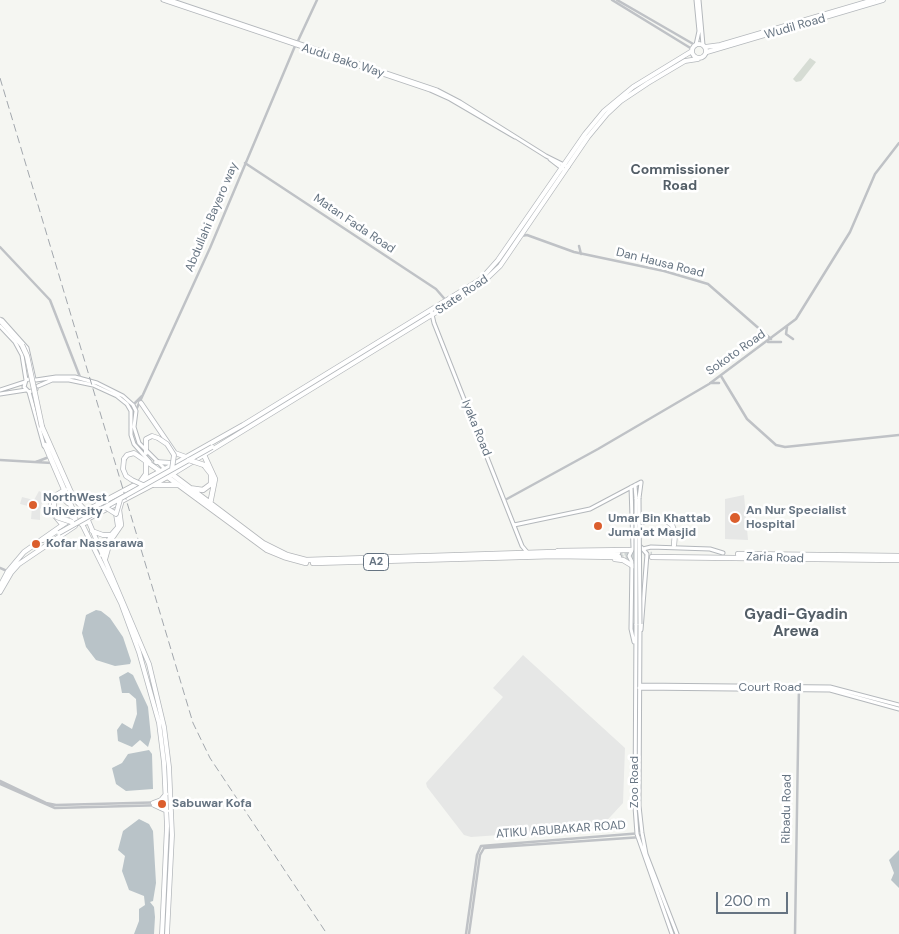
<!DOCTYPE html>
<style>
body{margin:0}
#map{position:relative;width:899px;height:934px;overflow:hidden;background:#f5f6f2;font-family:"DM Sans",sans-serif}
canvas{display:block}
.scale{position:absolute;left:716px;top:892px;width:72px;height:22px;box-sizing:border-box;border:2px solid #667482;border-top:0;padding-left:6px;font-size:15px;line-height:18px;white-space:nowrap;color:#667482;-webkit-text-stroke:4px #fff;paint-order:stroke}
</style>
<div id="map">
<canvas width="899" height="934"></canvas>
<div class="scale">200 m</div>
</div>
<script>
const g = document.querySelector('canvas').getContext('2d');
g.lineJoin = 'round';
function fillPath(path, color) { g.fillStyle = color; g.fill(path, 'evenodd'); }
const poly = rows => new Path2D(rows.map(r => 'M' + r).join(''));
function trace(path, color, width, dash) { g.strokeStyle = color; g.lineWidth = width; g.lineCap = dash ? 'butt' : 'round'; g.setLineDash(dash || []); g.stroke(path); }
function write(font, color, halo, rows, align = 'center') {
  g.font = font + ' "DM Sans",sans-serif'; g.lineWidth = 5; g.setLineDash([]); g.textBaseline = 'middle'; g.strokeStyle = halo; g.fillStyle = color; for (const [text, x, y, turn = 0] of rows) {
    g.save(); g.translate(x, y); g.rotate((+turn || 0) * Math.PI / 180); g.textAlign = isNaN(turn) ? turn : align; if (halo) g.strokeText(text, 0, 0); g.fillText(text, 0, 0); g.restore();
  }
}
fillPath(poly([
 [39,491,47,495,41,505,43,506,40,509,40,520,31,519,32,507,20,504,22,497,34,500],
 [744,495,748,540,725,539,725,499],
 [523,655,625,748,623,803,600,828,471,837,464,835,427,787,426,783,503,697,493,688]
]), '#e6e7e6');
fillPath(poly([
 [810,58,816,62,801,81,796,82,793,79]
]), '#d6dcd4');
fillPath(poly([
 [96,610,101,611,110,618,123,637,131,661,130,664,115,666,96,660,86,647,82,633,86,615],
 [128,672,133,675,148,707,151,737,148,747,140,740,132,747,118,741,117,730,122,723,132,729,137,714,136,699,129,693,122,693,119,677],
 [149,750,152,754,153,789,126,791,116,784,112,768,122,763,128,754],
 [139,819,149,824,153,831,156,883,153,901,150,902,154,907,155,917,154,934,134,934,139,921,139,909,145,905,144,896,129,890,122,871,125,856,118,850,123,831],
 [899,850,899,888,891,880,894,873,889,860]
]), '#b9c3c8');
trace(poly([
 [618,553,652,554],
 [619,557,637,557]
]), '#d1d6d6', 4.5, [4.5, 2]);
const secondary = poly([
 [163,0,430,90,450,99,515,137],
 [170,0,437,90,460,102,546,156,568,167],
 [699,0,703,45],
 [696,45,699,31,696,0],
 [550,159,563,169],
 [431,310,434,323,522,546,527,552],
 [2,320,27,348,34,379],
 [0,326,15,342,22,355,26,380],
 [32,378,26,380,24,387,29,392,36,389],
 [36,380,56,377,75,377,97,383,123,396,133,405,136,411,134,427,139,443,165,469],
 [38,386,52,380,69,380,93,385,117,396,127,404,131,411,131,435,134,444,150,462],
 [0,390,25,382],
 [29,392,44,446],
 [0,394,26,390],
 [635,485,636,499],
 [631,487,633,548],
 [639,498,641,483],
 [514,525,590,509,641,482],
 [633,548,629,556,632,562,631,629,634,642],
 [634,548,641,547,647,554,641,630],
 [643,549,651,547,710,549,723,553],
 [636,624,635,807,637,834,672,934],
 [640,624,639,806,642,833,646,854,677,934],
 [640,685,830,687,899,705],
 [639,688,830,690,899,709]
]);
const primary = poly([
 '692 51a7 7 0 1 1 14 0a7 7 0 1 1-14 0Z',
 [705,47,720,45,873,0],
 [707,52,883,0],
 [141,403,175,453,186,457],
 [146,453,146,439,152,436,158,438],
 [124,459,127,455,134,453,160,471],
 [156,462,173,463],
 [165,469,243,425,481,279,498,260,585,134,604,111,633,87,692,51],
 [171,475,479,286,500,266,588,137,607,114,621,101,648,83,685,61,698,59],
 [88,520,149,664,164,727,169,767,172,835,167,934],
 [82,524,121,603,139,652,159,723,164,763,167,826,162,934],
 [92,531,103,535,111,535],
 [43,540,57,531],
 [102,555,111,535,118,527,116,514],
 [0,586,8,571,24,552,74,517],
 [0,592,11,573,19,564,75,526],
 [153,803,161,800,166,794],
 [154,805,167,811]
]);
const trunk = poly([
 [0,320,22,345],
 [42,427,73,497,89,515,87,522,82,524,77,522,74,517,77,511,82,509],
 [45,445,75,515],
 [204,455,215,479,210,504],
 [161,472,267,550,284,557,306,563],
 [141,481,146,474,146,462],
 [154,485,177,485],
 [189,488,203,490,211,484,211,474,204,465],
 [55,500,62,497,68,503],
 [86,511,165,469,263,543,287,555,306,560,555,552,618,553],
 [89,518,167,477],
 [62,524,52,512,51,505,55,496,65,490],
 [639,524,650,518,664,519,672,525,675,533,674,545],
 [558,551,631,550],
 [738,554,899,556],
 [652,557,899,560],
 [105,559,110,541,121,525,119,510,121,503],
 [615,559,623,560,633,566],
 [313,563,554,556,619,557]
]);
trace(secondary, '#b4b8bc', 5);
trace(primary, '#b4b8bc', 5.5);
trace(trunk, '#b4b7ba', 6);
trace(poly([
 [612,0,692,49],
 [617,0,695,45],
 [297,43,317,0],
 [245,163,436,289,449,304],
 [521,236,527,235,574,252,664,271,708,284,771,339],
 [579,246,581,254],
 [0,247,50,300,80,377],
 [787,327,786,334,793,339],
 [768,342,781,342],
 [721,376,747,419,776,445,785,447,899,435],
 [710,383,719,383],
 [133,405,142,396],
 [136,410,210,248,295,46],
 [0,460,52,463],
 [36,462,49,457],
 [505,500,598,449,709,384,796,319,850,232,875,174,899,143],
 [0,568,7,571],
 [0,781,46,803,56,805,171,802],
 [0,784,55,808,166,805],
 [466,934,477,855,481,846,642,833],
 [469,934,480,855,484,848,642,837],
 [795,934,799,685]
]), '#bfc2c6', 2.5);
trace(secondary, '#fff', 3);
trace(primary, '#fff', 4);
trace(trunk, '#fff', 4.5);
trace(poly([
 [0,78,193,723,210,758,327,934]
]), '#a2a7ad', 1, [8, 4]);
const secondaryBridge = poly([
 [639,498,640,624],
 [636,624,636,499]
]);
const primaryBridge = poly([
 [158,438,167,444,174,455,172,469],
 [124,459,123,469,126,476,132,480,143,485],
 [105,507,116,514,120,500],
 [59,533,212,447]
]);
const trunkBridge = poly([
 [22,345,27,356,42,427],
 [189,460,204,465],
 [54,503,54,510,57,517,72,522]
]);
trace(secondaryBridge, '#b4b8bc', 5, []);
trace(primaryBridge, '#b4b8bc', 5.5, []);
trace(trunkBridge, '#b4b7ba', 6, []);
trace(secondaryBridge, '#fff', 3);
trace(primaryBridge, '#fff', 4);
trace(trunkBridge, '#fff', 4.5);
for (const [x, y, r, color] of [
 [33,505,5,"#db5e2d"],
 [735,518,6,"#db5e2d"],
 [598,526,5,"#db5e2d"],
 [36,544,5,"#db5e2d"],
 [162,804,5,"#db5e2d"]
]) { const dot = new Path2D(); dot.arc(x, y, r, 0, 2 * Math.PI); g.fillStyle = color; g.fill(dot); trace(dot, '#fff', 2); }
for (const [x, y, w] of [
 [376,562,25]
]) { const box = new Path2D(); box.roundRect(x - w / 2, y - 8.5, w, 17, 4); g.fillStyle = '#fff'; g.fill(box); trace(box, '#667482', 1); }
write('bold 11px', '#667482', null, [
 ["A2",376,562]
]);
write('12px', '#667482', '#fff', [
 ["Wudil Road",795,27,-16],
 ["Audu Bako Way",343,61,18],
 ["Abdullahi Bayero way",212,217,-67],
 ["Matan Fada Road",354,224,34],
 ["Dan Hausa Road",660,263,14],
 ["State Road",462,295,-34],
 ["Sokoto Road",736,353,-35],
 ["Iyaka Road",476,428,68],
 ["Zaria Road",775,558,2],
 ["Court Road",770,688],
 ["Zoo Road",635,782,-90],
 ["Ribadu Road",787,809,-89],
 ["ATIKU ABUBAKAR ROAD",561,830,-4]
]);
write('bold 12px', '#667482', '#fff', [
 ["NorthWest",43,498],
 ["University",43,512],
 ["An Nur Specialist",746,511],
 ["Hospital",746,525],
 ["Umar Bin Khattab",608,519],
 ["Juma'at Masjid",608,533],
 ["Kofar Nassarawa",46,544],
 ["Sabuwar Kofa",172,804]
], 'left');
write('bold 14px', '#535e67', '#fff', [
 ["Commissioner",680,170],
 ["Road",680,186]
]);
write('bold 15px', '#535e67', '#fff', [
 ["Gyadi-Gyadin",796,615],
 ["Arewa",796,632]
]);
</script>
